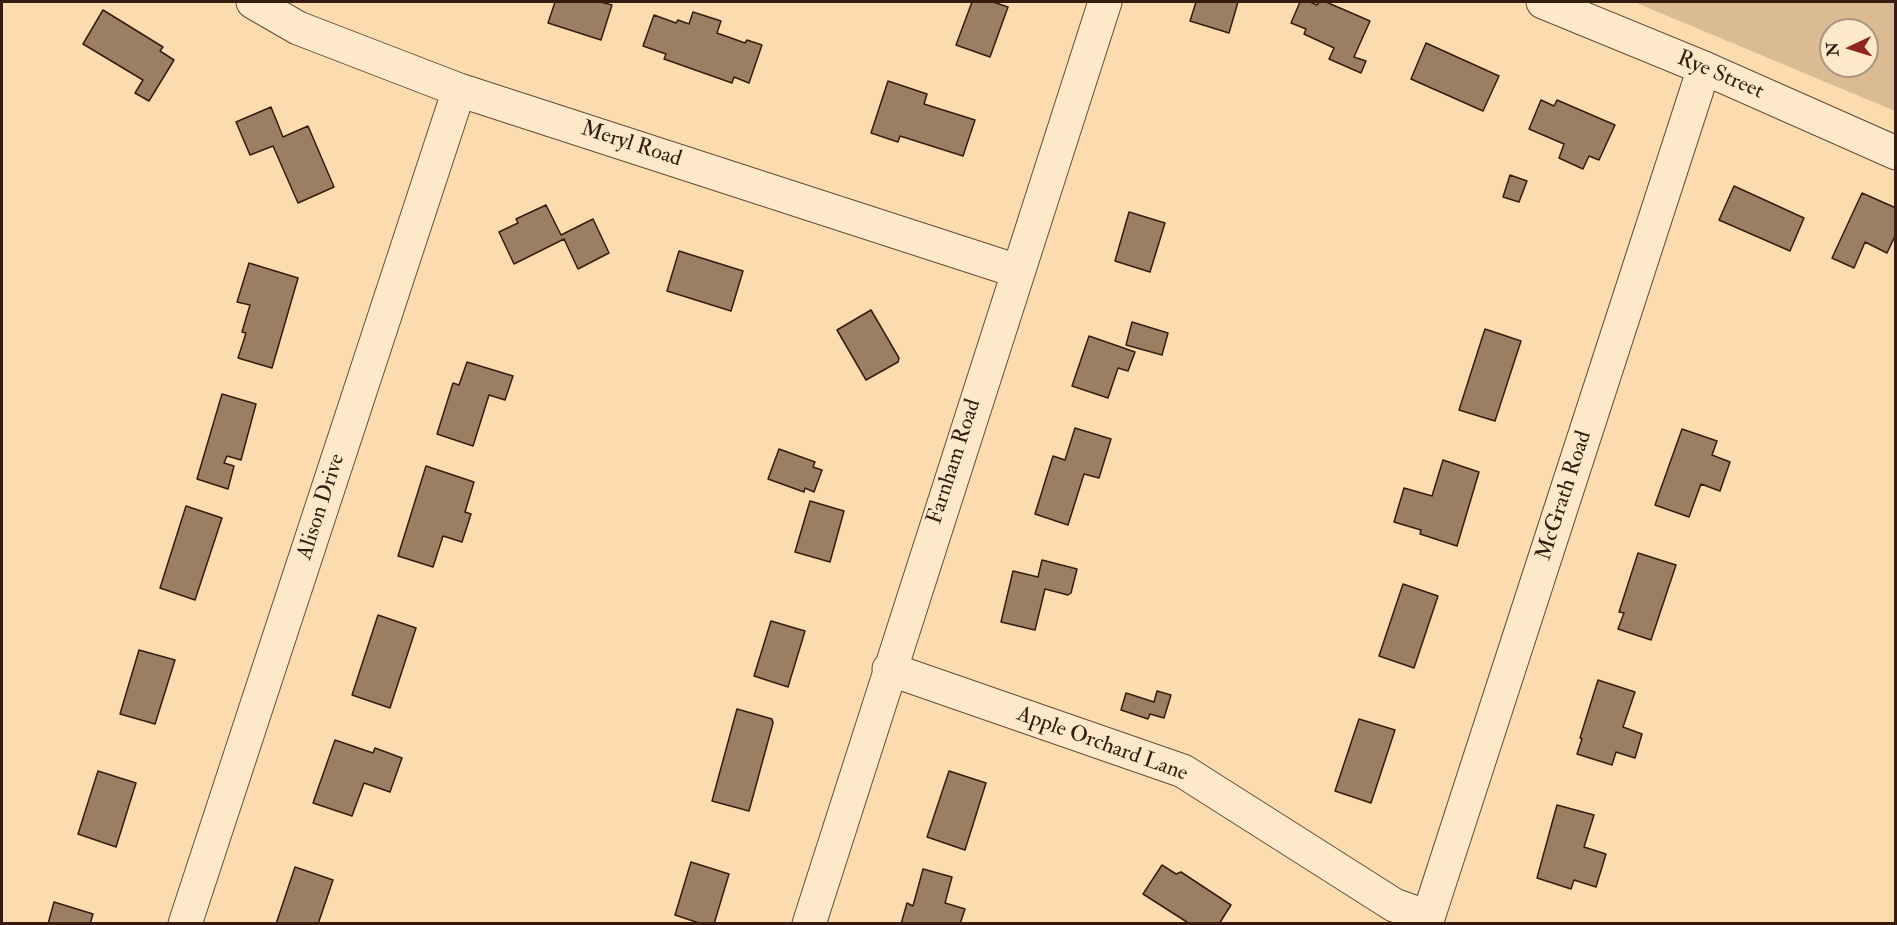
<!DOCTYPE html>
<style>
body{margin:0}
#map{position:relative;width:1897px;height:925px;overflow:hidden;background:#fcdbae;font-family:"IM FELL Double Pica",serif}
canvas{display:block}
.frame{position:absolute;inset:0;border:3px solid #351c0f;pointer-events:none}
.north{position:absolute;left:1819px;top:18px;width:60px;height:60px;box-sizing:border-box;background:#fde8ca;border:2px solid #ad967f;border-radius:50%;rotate:266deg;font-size:16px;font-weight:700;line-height:24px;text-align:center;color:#351c0f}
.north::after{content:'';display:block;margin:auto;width:21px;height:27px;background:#8f2418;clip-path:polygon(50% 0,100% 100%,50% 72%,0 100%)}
</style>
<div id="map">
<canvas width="1897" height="925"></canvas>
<div class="frame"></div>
<div class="north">N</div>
</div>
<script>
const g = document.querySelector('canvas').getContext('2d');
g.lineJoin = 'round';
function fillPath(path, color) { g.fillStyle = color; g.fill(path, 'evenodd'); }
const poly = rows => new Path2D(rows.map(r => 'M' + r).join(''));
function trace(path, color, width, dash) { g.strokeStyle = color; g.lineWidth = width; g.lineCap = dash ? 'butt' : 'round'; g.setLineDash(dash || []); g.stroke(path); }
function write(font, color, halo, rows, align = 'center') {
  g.font = font + ' "IM FELL Double Pica",serif'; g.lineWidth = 4.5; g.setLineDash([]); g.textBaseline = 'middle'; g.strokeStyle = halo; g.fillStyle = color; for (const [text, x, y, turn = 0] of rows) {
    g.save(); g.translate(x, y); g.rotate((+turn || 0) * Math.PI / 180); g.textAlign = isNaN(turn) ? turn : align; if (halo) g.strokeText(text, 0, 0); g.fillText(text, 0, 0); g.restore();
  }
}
fillPath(poly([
 [1634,2,1895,2,1895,111],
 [1831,30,1867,30,1867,66,1831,66]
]), '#dabb93');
const building = poly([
 [555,2,601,2,612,5,601,40,548,23,555,2],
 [972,2,993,2,1008,7,990,57,956,45,972,2],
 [1196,2,1238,2,1229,33,1190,21,1196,2],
 [1300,2,1310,2,1317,5,1319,2,1326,2,1370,21,1354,57,1366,61,1361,73,1329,59,1334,48,1304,34,1306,29,1291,23,1300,2],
 [103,10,163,47,160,51,174,60,149,101,135,93,143,80,83,44,103,10],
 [693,12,721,21,717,33,745,43,747,40,762,45,749,83,734,77,732,83,664,59,666,54,643,46,654,15,676,23,678,20,689,24,693,12],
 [1426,43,1499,76,1483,111,1411,79,1426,43],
 [888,81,927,94,924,104,975,120,963,156,900,136,898,142,871,133,888,81],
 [1541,100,1554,106,1557,100,1615,125,1599,160,1589,156,1583,169,1559,158,1564,144,1529,129,1541,100],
 [271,107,283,137,308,126,334,187,298,203,273,146,250,155,236,122,271,107],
 [1510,175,1527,181,1519,202,1503,197,1510,175],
 [1734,186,1804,218,1790,251,1719,220,1734,186],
 [1862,193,1896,208,1896,234,1887,253,1865,242,1854,268,1832,258,1862,193],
 [546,205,561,235,593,219,609,253,578,269,564,239,514,264,499,232,518,223,516,219,546,205],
 [1129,212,1165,223,1150,272,1115,261,1129,212],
 [679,251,743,271,731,311,667,291,679,251],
 [249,263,298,278,272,368,238,358,246,333,242,332,250,305,237,302,249,263],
 [871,310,899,358,898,362,866,380,837,330,871,310],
 [1132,322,1168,333,1162,355,1126,345,1132,322],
 [1485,329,1521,341,1495,421,1459,410,1485,329],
 [1089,336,1135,352,1128,371,1118,368,1108,398,1072,386,1089,336],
 [467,362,513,376,505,400,489,395,473,446,437,434,453,383,459,385,467,362],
 [222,394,256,404,241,460,227,456,224,463,234,466,228,489,197,479,222,394],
 [1075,428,1111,439,1099,478,1084,474,1068,525,1035,514,1053,456,1065,460,1075,428],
 [1682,429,1717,441,1712,455,1730,462,1720,491,1701,484,1689,517,1655,505,1682,429],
 [779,449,815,462,813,467,822,470,814,492,805,488,804,492,768,479,779,449],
 [1443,460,1479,472,1457,546,1420,534,1421,530,1394,522,1404,488,1432,496,1443,460],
 [426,466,474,482,465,512,471,514,462,542,443,536,433,567,398,556,426,466],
 [810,501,844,511,830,562,795,552,810,501],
 [186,506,222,518,195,600,160,588,186,506],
 [1638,553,1676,565,1651,640,1618,629,1624,613,1619,612,1638,553],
 [1042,560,1077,569,1071,593,1068,595,1045,589,1035,630,1001,622,1013,571,1038,577,1042,560],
 [1403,584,1438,596,1414,668,1379,656,1403,584],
 [378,615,416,628,390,708,352,695,378,615],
 [771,621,805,631,788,687,754,676,771,621],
 [139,650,175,660,155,724,120,714,139,650],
 [1598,680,1635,692,1623,727,1642,734,1635,758,1616,752,1612,765,1577,754,1582,739,1580,738,1598,680],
 [1157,691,1171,695,1164,718,1150,714,1148,719,1121,710,1126,693,1154,702,1157,691],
 [737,709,772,719,773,723,749,811,712,801,737,709],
 [1359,719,1395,730,1371,803,1335,791,1359,719],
 [335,740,373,753,375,748,402,758,390,792,364,783,352,816,313,803,335,740],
 [98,771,136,783,116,847,78,834,98,771],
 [949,771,986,783,965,850,927,837,949,771],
 [1557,805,1594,815,1584,847,1606,854,1596,887,1574,880,1571,889,1537,878,1557,805],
 [691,862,729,874,714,924,702,924,675,915,691,862],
 [1162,865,1176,874,1181,872,1231,905,1219,924,1190,924,1143,894,1162,865],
 [295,867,333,880,318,924,276,924,295,867],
 [923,869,952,877,945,903,965,909,960,924,901,924,907,903,913,906,923,869],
 [54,902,93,914,90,924,48,924,54,902]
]);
fillPath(building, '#9c7f62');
trace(building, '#351c0f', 1.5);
const minor = poly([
 [253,2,298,28,459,90,1017,271],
 [1543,2,1704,68,1896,153],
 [889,669,1183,771,1394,905,1428,917],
 [185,924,459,90],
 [809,924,1105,2],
 [1426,924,1704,68]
]);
trace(minor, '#674c37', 35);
trace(minor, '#fde8ca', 33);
write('22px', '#351c0f', '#fde8ca', [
 ["Rye Street",1720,76,23],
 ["Meryl Road",631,145,18],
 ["Farnham Road",955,462,-72],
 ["McGrath Road",1565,496,-72],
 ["Alison Drive",322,507,-72],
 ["Apple Orchard Lane",1102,745,20]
]);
</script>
